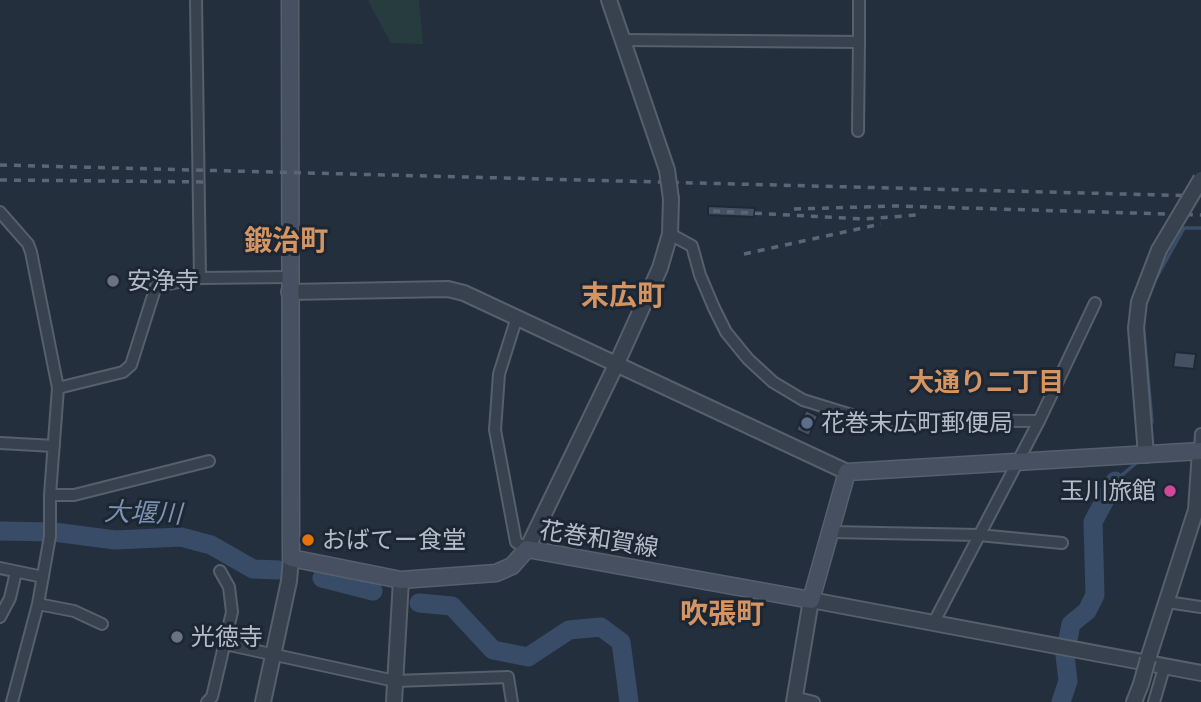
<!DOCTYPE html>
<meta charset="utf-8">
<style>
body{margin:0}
canvas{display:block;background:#242f3e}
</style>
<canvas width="1201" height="702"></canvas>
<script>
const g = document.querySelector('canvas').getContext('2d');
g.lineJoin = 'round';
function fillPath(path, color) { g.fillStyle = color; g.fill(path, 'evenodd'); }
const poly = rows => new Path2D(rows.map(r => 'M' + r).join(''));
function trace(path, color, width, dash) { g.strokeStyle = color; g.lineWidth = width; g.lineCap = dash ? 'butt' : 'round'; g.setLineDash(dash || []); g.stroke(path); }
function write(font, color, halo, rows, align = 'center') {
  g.font = font + ' Barlow,"Noto Sans JP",sans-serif'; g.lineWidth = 6; g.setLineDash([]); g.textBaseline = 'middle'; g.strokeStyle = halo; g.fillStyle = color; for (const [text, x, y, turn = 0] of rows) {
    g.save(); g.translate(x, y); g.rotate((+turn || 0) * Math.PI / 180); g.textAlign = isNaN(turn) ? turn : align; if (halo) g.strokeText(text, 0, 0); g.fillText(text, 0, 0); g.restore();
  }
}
fillPath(poly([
 [371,0,419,0,423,44,391,43,368,1]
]), '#263c3f');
trace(poly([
 [1154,282,1184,228,1201,228],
 [1143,323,1152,422],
 [1115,481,1135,464]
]), '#394c67', 3.5);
trace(poly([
 [0,531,54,532,115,540,181,537,211,545,253,569,279,570],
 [322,578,373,591],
 [419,603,452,606,493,650,528,657,569,630,601,627,621,642,629,702],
 [1061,702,1068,681,1065,655,1071,624,1087,611,1095,595,1093,522,1115,481]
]), '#394c67', 19);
const building = poly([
 [708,206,755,208,754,217,708,215,708,206],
 [1175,352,1196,354,1194,369,1173,367,1175,352],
 [806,410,818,416,809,436,796,430,806,410]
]);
fillPath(building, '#455162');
trace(building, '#1f2835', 2);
const minor = poly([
 [196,0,200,278],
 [623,40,859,42,859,0],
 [858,131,859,42],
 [0,212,28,244,31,252,58,388,50,495,50,536,38,604,12,702],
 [670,234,692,246,700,275,714,308,726,332,748,359,773,382,803,400,868,420,1039,421],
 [517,317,499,374,495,430,516,542,527,549],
 [58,388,123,372,131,365,156,286,200,278,289,277],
 [0,443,54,446],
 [1200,451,1201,434],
 [50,495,74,495,209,461],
 [831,532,979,535,1062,543],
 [0,568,43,577],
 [1167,602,1201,607],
 [38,604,74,611,102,624],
 [0,617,10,598,16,572],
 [934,622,1039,421,1095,303],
 [225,644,395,681,508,677,512,702],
 [794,697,814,702],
 [207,702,212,697,232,612,229,587,220,571],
 [1154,702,1164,668]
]);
const tertiary = poly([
 [609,0,667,170],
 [289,292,448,289,464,293,847,472],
 [1146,455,1136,328,1139,302,1159,250],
 [527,549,617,363,660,268,670,234,671,199],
 [1148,659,1196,510,1200,451],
 [263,702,289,581,291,558],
 [394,702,401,580],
 [794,702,811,600,1201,673],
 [1134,702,1141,684]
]);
const secondary = poly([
 [290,0,291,558,401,580,496,573,512,566,527,549,811,600,847,472,1201,451]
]);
trace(minor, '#565f6c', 14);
trace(tertiary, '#565f6c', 18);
trace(secondary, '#565f6c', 19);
trace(minor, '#38414e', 10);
trace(tertiary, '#38414e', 14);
trace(secondary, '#465061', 16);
trace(poly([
 [0,165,1201,196],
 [0,180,210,182],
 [794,209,896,206,1201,215],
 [713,211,863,219,917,215],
 [744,254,881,224]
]), '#5a6575', 3.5, [7, 7]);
const tertiaryBridge = poly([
 [667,170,671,199],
 [1159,250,1201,179],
 [1141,684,1148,659]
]);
trace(tertiaryBridge, '#565f6c', 18, []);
trace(tertiaryBridge, '#38414e', 14);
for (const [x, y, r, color] of [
 [113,281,7,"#6b7280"],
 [807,423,7,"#5c6f8a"],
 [1170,491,7,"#d1479c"],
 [308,540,7,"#e8710a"],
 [177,637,7,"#6b7280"]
]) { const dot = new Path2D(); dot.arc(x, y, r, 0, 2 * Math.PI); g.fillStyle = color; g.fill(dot); trace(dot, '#1d2633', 2.5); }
write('24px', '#b4bcc9', '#1d2633', [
 ["安浄寺",127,281],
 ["花巻末広町郵便局",821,423],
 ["玉川旅館",1156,491,"right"],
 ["おばてー食堂",322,540],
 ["光徳寺",191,637]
], 'left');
write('24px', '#b4bcc9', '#1d2633', [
 ["花巻和賀線",599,539,9]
]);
write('bold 26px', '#d59563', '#1d2633', [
 ["大通り二丁目",986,382]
]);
write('italic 26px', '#7c92b1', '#1d2633', [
 ["大堰川",143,513,2]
]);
write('bold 28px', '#d59563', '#1d2633', [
 ["鍛治町",286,241],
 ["末広町",623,296],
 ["吹張町",722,614]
]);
</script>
